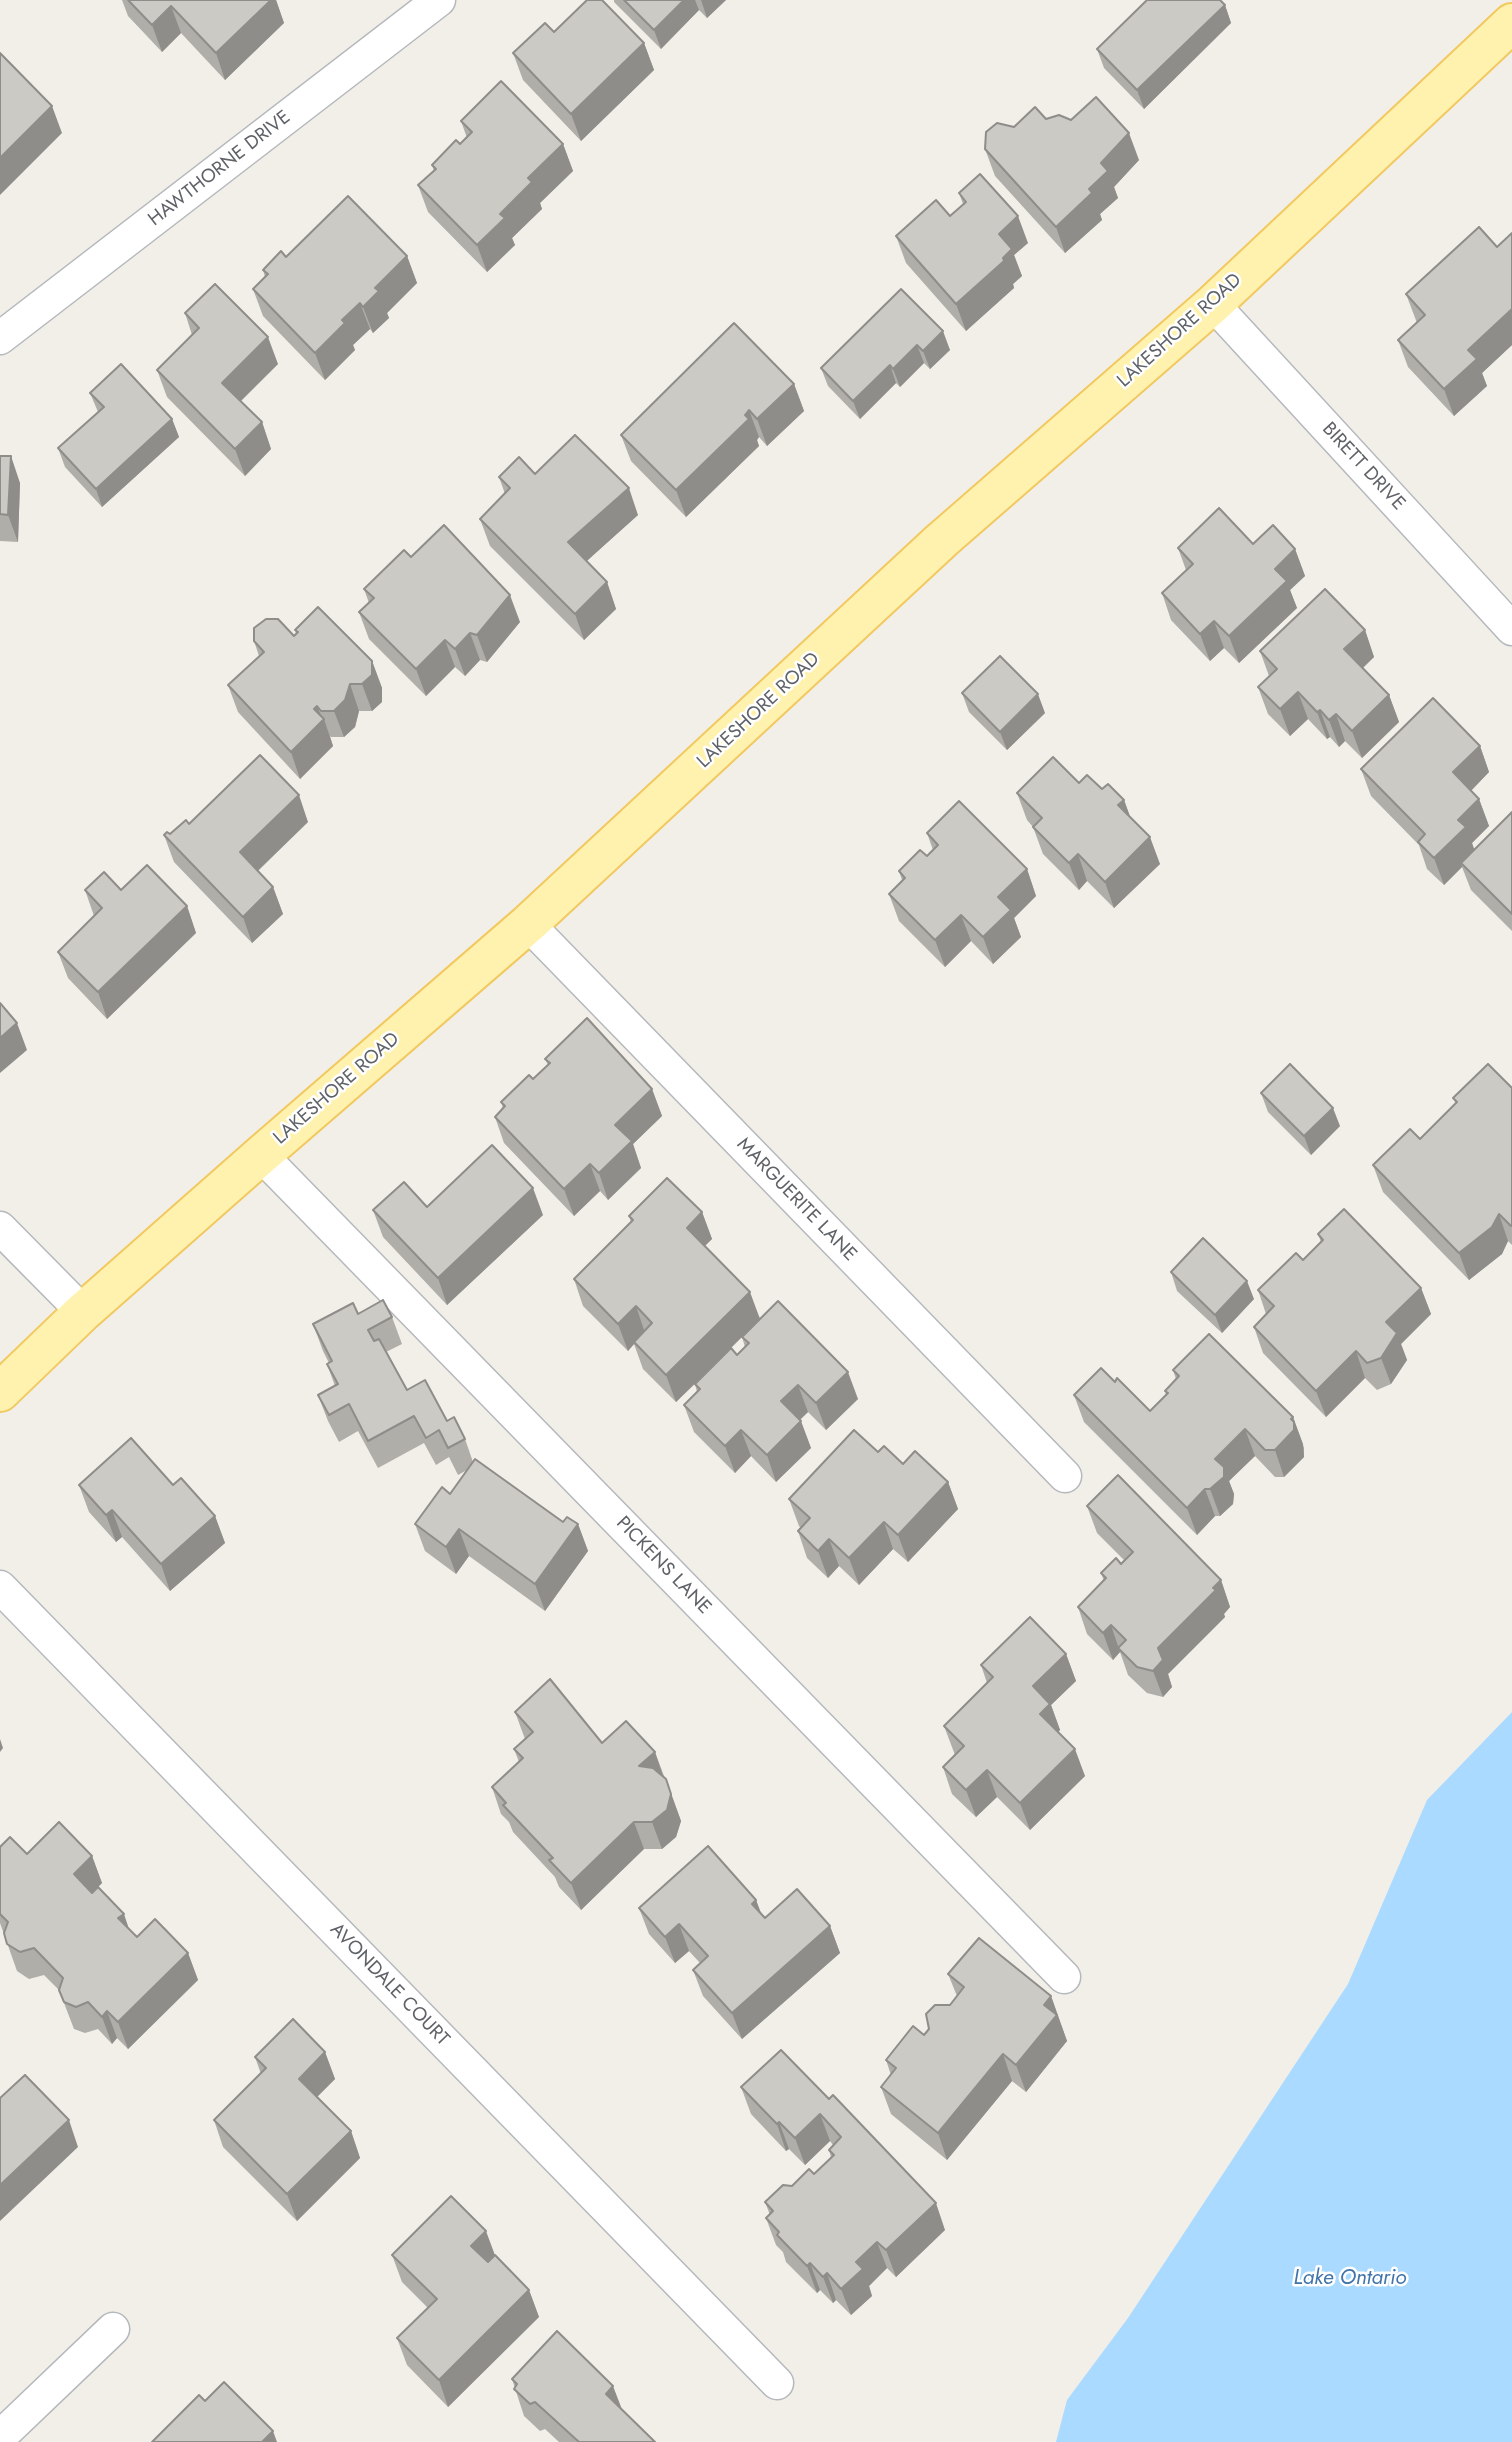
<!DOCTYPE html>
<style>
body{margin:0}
canvas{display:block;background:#f1efe8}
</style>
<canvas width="1512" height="2442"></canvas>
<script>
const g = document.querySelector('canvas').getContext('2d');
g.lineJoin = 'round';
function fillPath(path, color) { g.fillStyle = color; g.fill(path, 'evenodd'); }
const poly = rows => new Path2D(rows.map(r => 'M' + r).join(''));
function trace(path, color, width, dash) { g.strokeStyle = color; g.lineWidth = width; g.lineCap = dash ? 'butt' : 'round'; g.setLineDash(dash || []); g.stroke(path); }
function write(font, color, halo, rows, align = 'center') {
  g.font = font + ' Jost,sans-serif'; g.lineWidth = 5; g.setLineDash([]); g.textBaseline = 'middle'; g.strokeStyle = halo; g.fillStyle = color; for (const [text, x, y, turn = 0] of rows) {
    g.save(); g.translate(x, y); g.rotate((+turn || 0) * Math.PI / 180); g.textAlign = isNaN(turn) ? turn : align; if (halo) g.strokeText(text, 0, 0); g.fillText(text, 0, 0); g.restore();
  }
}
fillPath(poly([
 [1512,1712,1512,2442,1056,2442,1067,2400,1128,2318,1348,1984,1427,1800]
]), '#aadaff');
const street = poly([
 [1213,304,1512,629],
 [0,338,439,0],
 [528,924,1065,1476],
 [261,1155,1064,1977],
 [0,1228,83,1312],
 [0,1587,777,2383],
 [0,2437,113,2329]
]);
const primary = poly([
 [0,1392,83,1312,261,1155,528,924,942,540,1213,304,1512,23]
]);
trace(street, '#b5b8bc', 35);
trace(primary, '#f2c960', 42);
trace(street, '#fff', 32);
trace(primary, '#fff2af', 38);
fillPath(poly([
 [122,0,276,0,284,23,225,80,181,33,162,52,128,16],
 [614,0,726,0,707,18,699,10,661,49,614,2],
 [1225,5,1231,23,1144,109,1104,68,1097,49],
 [554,32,644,43,654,70,581,141,523,80,513,53],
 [1046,119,1139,160,1114,187,1118,198,1100,214,1102,220,1065,253,995,176,985,149,1014,127],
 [461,121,563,144,573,171,540,203,542,209,512,238,515,245,487,272,428,212,418,185,434,171,432,165,460,144,467,138],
 [959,193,1028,243,1014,255,1022,276,1013,284,1014,288,966,331,906,263,896,236,950,216,963,204],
 [1512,233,1512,345,1482,373,1487,386,1454,416,1408,367,1398,340,1417,323,1406,294,1497,247],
 [407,256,417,283,387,313,389,318,373,333,370,329,353,345,355,350,325,380,263,316,253,289,265,277,263,270,286,257],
 [901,289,950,350,930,369,924,363,900,387,896,383,860,419,828,386,821,368],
 [185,313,278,364,240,401,262,422,271,449,245,476,167,397,157,370,192,335],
 [794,384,804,411,767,446,759,437,757,440,759,446,686,517,631,461,621,435],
 [90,393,172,419,179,437,102,507,65,467,58,448,98,412],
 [0,456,20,483,18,542,0,541],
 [535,474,638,515,586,561,607,582,616,609,584,640,490,546,480,519,505,494,499,477],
 [1253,544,1295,549,1305,576,1290,590,1297,608,1239,663,1224,648,1210,661,1171,620,1162,593,1186,570,1178,548],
 [411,557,520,622,487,662,480,660,465,676,455,667,426,696,369,639,359,612,369,603,364,589],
 [295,630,372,661,382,688,382,702,372,711,359,711,355,727,344,737,331,737,330,736,333,746,300,779,238,712,228,685,259,656,254,641,294,636,296,634],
 [1365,630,1374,657,1363,668,1389,695,1399,722,1362,758,1345,741,1339,747,1330,737,1327,739,1308,719,1290,736,1268,714,1258,687,1269,676,1260,651],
 [962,693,1045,713,1007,750,969,712],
 [1480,746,1489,772,1471,791,1479,799,1489,826,1472,843,1474,850,1512,812,1512,931,1471,890,1462,867,1444,885,1427,869,1419,845,1371,796,1361,769],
 [1079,783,1102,789,1124,800,1130,817,1160,864,1114,908,1087,881,1079,890,1043,854,1033,827,1027,820,1017,793],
 [308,822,258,871,273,887,283,914,252,943,174,862,164,835,170,834,189,824],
 [927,833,1027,869,1036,896,1014,918,1021,937,993,964,971,941,945,967,899,921,889,894,902,880,899,871,927,856,933,850],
 [85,890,121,890,187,906,196,933,107,1019,68,978,58,952,94,916],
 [545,1059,652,1089,662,1116,633,1144,641,1168,608,1200,600,1191,574,1216,504,1143,495,1117,503,1108,501,1102,533,1079,548,1065],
 [1512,1088,1512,1245,1508,1241,1502,1254,1469,1280,1383,1192,1373,1165,1420,1139,1456,1104,1453,1098],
 [1261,1093,1340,1126,1311,1155,1268,1112],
 [427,1207,543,1215,447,1305,383,1237,373,1210],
 [702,1212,712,1239,705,1246,760,1318,858,1399,826,1430,808,1412,800,1420,811,1448,776,1482,751,1456,735,1473,694,1432,684,1405,697,1392,695,1384,676,1402,643,1369,634,1344,628,1351,583,1306,574,1279,631,1222,629,1216],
 [742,1337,745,1347,737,1355,731,1348],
 [1318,1234,1421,1288,1431,1314,1401,1344,1407,1360,1391,1384,1377,1390,1365,1378,1326,1417,1263,1353,1254,1327,1266,1314,1258,1290,1303,1260,1321,1242],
 [1171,1272,1254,1299,1222,1333,1177,1291],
 [358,1314,392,1317,402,1344,386,1352,407,1390,447,1421,465,1439,473,1462,563,1522,578,1524,588,1551,545,1611,469,1556,456,1574,425,1551,415,1524,450,1494,467,1470,458,1475,449,1457,436,1465,424,1443,378,1468,358,1431,339,1442,328,1421,318,1395,335,1386,327,1364,329,1363,323,1351,313,1324],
 [1173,1370,1293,1417,1304,1448,1304,1457,1284,1477,1275,1477,1255,1456,1229,1481,1234,1494,1233,1504,1220,1516,1215,1516,1197,1535,1084,1422,1074,1395,1115,1382,1150,1411,1166,1395,1165,1391,1176,1379],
 [878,1452,948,1482,958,1509,908,1562,893,1549,859,1585,839,1566,828,1578,807,1558,798,1531,801,1528,799,1526,789,1499],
 [79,1485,173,1485,215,1516,225,1543,170,1591,122,1537,116,1542,89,1512],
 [1087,1506,1221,1580,1230,1607,1224,1614,1225,1617,1168,1674,1172,1687,1163,1697,1147,1693,1128,1675,1120,1652,1113,1660,1087,1634,1078,1607,1104,1581,1101,1573,1121,1564,1124,1560,1097,1533],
 [1066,1654,1076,1681,1051,1705,1060,1730,1058,1732,1085,1776,1030,1830,997,1797,976,1817,952,1794,943,1767,955,1755,944,1726,987,1683,981,1665],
 [515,1712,602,1743,655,1752,681,1821,676,1837,662,1849,644,1849,581,1910,559,1887,555,1877,513,1832,509,1822,501,1814,492,1787,519,1762,514,1749,525,1739],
 [0,1847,27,1854,92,1856,102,1883,92,1893,137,1937,188,1953,198,1980,128,2049,117,2038,112,2044,98,2029,85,2033,74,2029,59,1990,44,1975,29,1979,17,1971,0,1923],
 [756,1900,761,1914,765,1918,830,1926,840,1953,742,2039,703,1996,693,1970,700,1963,689,1951,675,1963,649,1934,639,1908],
 [948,1974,1051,1996,1067,2041,1026,2092,1012,2081,947,2160,891,2114,881,2087,891,2075,886,2060,924,2035,957,1996],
 [781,2050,945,2230,896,2277,887,2268,869,2286,872,2296,851,2315,836,2300,833,2303,820,2290,817,2293,786,2262,783,2252,776,2245,766,2218,770,2215,765,2202,792,2186,814,2174,831,2157,829,2150,833,2145,830,2141,805,2165,789,2149,786,2151,751,2114,741,2087],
 [325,2052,335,2079,317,2097,351,2131,360,2158,297,2221,223,2147,214,2120,261,2074,255,2057],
 [392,2255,495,2256,529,2290,539,2317,448,2407,407,2365,397,2338,428,2308,402,2282],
 [512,2379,622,2409,656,2442,559,2442,545,2429,540,2431,524,2416]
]), '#afaea9');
fillPath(poly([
 [271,0,276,0,284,23,225,80,216,53],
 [684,0,695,0,699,10,661,49,654,30],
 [701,0,726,0,707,18],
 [1225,5,1231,23,1144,109,1137,90],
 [171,6,181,33,162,52,152,25],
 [644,43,654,70,581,141,571,114],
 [52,106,62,133,0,195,0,158],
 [1129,133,1139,160,1114,187,1118,198,1100,214,1102,220,1065,253,1056,227,1089,189,1101,163],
 [563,144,573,171,540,203,542,209,512,238,515,245,487,272,477,245,528,178],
 [1018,216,1028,243,1014,255,1022,276,1013,284,1014,288,966,331,956,304,999,234],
 [407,256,417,283,387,313,389,318,373,333,363,307,375,288],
 [360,303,370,329,353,345,355,350,325,380,315,353,342,320],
 [1512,309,1512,345,1482,373,1487,386,1454,416,1444,389,1468,350],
 [943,331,950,350,930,369,923,351],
 [268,337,278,364,232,410,222,383],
 [917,345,924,363,900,387,893,369],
 [890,365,896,383,860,419,853,401],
 [794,384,804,411,767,446,757,419],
 [749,410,759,437,757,440,759,446,686,517,676,490],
 [172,419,179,437,102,507,96,489],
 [262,422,271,449,245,476,235,449],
 [11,456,20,483,18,542,8,515],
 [629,488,638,515,578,569,568,542],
 [1295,549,1305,576,1290,590,1297,608,1239,663,1229,636,1275,569],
 [607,582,616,609,584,640,575,614],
 [510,595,520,622,487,662,477,635],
 [1214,621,1224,648,1210,661,1200,634],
 [1365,630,1374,657,1354,676,1344,649],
 [470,633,480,660,465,676,455,649],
 [445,640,455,667,426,696,416,669],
 [372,661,382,688,382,702,372,711,362,684],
 [350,684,359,711,355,727,344,737,334,711],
 [1298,692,1308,719,1290,736,1280,709],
 [1038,694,1045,713,1007,750,1000,732],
 [1389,695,1399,722,1362,758,1352,731],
 [317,706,323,720,324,719,333,746,300,779,291,752,314,709],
 [1320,710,1330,737,1327,739,1317,712],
 [1336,714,1345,741,1339,747,1329,720],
 [1480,746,1489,772,1463,799,1453,772],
 [299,795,308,822,249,879,240,852],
 [1479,799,1489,826,1472,843,1476,854,1461,863,1462,867,1444,885,1434,858,1458,820],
 [1124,800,1134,827,1118,805],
 [1150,837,1160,864,1114,908,1105,882],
 [1078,854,1087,881,1079,890,1069,863],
 [1027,869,1036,896,1014,918,1021,937,993,964,983,937,998,897],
 [273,887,283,914,252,943,243,917],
 [187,906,196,933,107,1019,98,992],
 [961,915,971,941,945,967,935,940],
 [17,1023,27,1050,0,1073,0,1038],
 [652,1089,662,1116,633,1144,641,1168,608,1200,599,1173,615,1125],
 [1333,1108,1340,1126,1311,1155,1304,1136],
 [590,1164,600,1191,574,1216,564,1189],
 [533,1188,543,1215,447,1305,438,1278],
 [702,1212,712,1239,696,1254,687,1228],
 [1499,1214,1508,1241,1502,1254,1469,1280,1459,1253],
 [1247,1281,1254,1299,1222,1333,1215,1315],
 [1421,1288,1431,1314,1401,1344,1407,1360,1391,1384,1381,1358,1386,1322],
 [750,1292,760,1319,676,1402,666,1375],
 [636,1306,645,1333,634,1342,634,1344,628,1351,618,1324],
 [1356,1351,1365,1378,1326,1417,1316,1391],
 [848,1372,858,1399,826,1430,816,1403],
 [798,1385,808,1412,791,1428,781,1401],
 [1293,1417,1303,1444,1304,1457,1284,1477,1275,1450,1291,1419],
 [801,1421,811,1448,776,1482,767,1455],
 [1245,1429,1255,1456,1229,1481,1234,1494,1233,1504,1220,1516,1210,1489,1215,1459],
 [741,1430,751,1456,735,1473,725,1446],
 [948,1482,958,1509,908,1562,898,1535],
 [1205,1489,1215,1516,1197,1535,1187,1508],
 [112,1510,122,1537,116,1542,106,1515],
 [215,1516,225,1543,170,1591,161,1564],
 [884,1522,893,1549,859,1585,849,1558],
 [578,1524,588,1551,545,1611,535,1584],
 [459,1529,469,1556,456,1574,446,1547],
 [829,1539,839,1566,828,1578,818,1551],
 [1221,1580,1230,1607,1224,1614,1225,1617,1168,1674,1172,1687,1163,1697,1153,1671,1158,1648],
 [1111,1625,1120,1652,1113,1660,1103,1633],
 [1066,1654,1076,1681,1051,1705,1060,1730,1050,1741,1040,1714,1033,1686],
 [0,1739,3,1748,0,1752],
 [1075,1749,1085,1776,1030,1830,1020,1803],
 [655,1752,664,1779,639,1766],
 [987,1770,997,1797,976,1817,966,1790],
 [666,1779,681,1821,676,1837,662,1849,652,1822],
 [634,1822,644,1849,581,1910,571,1883],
 [92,1856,102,1883,84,1901,74,1874],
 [756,1900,766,1926,752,1904],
 [124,1914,133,1941,118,1918],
 [679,1924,689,1951,675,1963,665,1937],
 [830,1926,840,1953,742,2039,732,2013],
 [188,1953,198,1980,128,2049,118,2022],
 [1051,1996,1067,2041,1026,2092,1016,2065,1044,2005],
 [107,2011,117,2038,112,2044,102,2017],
 [325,2052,335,2079,309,2105,299,2079],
 [1003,2054,1012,2081,947,2160,938,2133],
 [820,2114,830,2141,805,2165,795,2138],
 [69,2120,78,2147,0,2221,0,2185],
 [779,2122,789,2149,786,2151,777,2124],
 [351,2131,360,2158,297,2221,287,2194],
 [936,2203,945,2230,896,2277,886,2250],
 [486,2231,496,2258,481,2272,471,2246],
 [877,2242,887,2268,869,2286,872,2296,851,2315,841,2289,856,2262],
 [810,2263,820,2290,817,2293,807,2266],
 [827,2273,836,2300,833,2303,823,2277],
 [529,2290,539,2317,448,2407,439,2380],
 [613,2386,623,2412,606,2394],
 [273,2431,277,2442,262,2442]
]), '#8f8d8a');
const building = poly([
 [128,0,271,0,216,53,171,6,152,25,128,0],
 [587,0,602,0,644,43,571,114,513,53,545,23,554,32,587,0],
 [624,0,684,0,654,30,624,0],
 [1147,0,1220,0,1225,5,1137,90,1097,49,1147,0],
 [0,53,52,106,0,158,0,53],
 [501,81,563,144,528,178,532,182,500,214,505,218,477,245,418,185,436,169,432,165,456,140,460,144,472,132,461,121,501,81],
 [1096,97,1129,133,1101,163,1108,171,1089,189,1092,193,1056,227,985,149,986,132,997,123,1014,127,1035,107,1046,119,1059,115,1071,120,1096,97],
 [980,174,1018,216,999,234,1012,249,1003,258,1004,261,956,304,896,236,936,200,950,216,966,202,959,193,980,174],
 [348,196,407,256,375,288,379,291,363,307,360,303,342,320,345,323,315,353,253,289,268,274,263,270,281,251,286,257,348,196],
 [1479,227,1497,247,1512,233,1512,309,1468,350,1477,359,1444,389,1398,340,1425,315,1406,294,1479,227],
 [215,284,268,337,222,383,262,422,235,449,157,370,199,328,185,313,215,284],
 [901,289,943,331,923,351,917,345,893,369,890,365,853,401,821,368,901,289],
 [734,323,794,384,757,419,749,410,745,415,749,419,676,490,621,435,734,323],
 [121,364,172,419,96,489,58,448,104,407,90,393,121,364],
 [575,435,629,488,568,542,607,582,575,614,480,519,510,488,499,477,519,457,535,474,575,435],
 [0,456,11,456,8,515,0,514,0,456],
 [1219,508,1253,544,1273,525,1295,549,1275,569,1287,581,1229,636,1214,621,1200,634,1162,593,1193,564,1178,548,1219,508],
 [444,525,510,595,477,635,470,633,455,649,445,640,416,669,359,612,374,598,364,589,404,550,411,557,444,525],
 [1325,589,1365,630,1344,649,1389,695,1352,731,1336,714,1329,720,1320,710,1317,712,1298,692,1280,709,1258,687,1277,669,1260,651,1325,589],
 [318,607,372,661,372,675,362,684,350,684,345,700,334,711,321,711,317,706,314,709,324,719,291,752,228,685,264,652,254,641,254,628,266,619,278,619,294,636,298,632,295,630,318,607],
 [1000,656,1038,694,1000,732,962,693,1000,656],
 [1433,698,1480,746,1453,772,1479,799,1458,820,1466,827,1434,858,1418,842,1425,834,1361,769,1433,698],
 [260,755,299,795,240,852,273,887,243,917,164,835,167,832,170,834,186,820,189,824,260,755],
 [1053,757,1079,783,1087,775,1102,789,1108,784,1124,800,1118,805,1150,837,1105,882,1078,854,1069,863,1033,827,1042,818,1017,793,1053,757],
 [959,801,1027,869,998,897,1011,910,983,937,961,915,935,940,889,894,905,878,899,871,920,850,927,856,938,845,927,833,959,801],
 [1512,812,1512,914,1461,863,1512,812],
 [147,865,187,906,98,992,58,952,102,908,85,890,104,872,121,890,147,865],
 [0,1003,17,1023,0,1038,0,1003],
 [587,1018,652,1089,615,1125,632,1141,599,1173,590,1164,564,1189,495,1117,505,1106,501,1102,529,1075,533,1079,550,1063,545,1059,587,1018],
 [1290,1064,1333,1108,1304,1136,1261,1093,1290,1064],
 [1488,1064,1512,1088,1512,1225,1511,1226,1499,1214,1492,1227,1459,1253,1373,1165,1410,1129,1420,1139,1457,1102,1453,1098,1488,1064],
 [492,1145,533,1188,438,1278,373,1210,404,1182,427,1207,492,1145],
 [667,1178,702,1212,687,1228,750,1292,666,1375,634,1342,652,1323,636,1306,618,1324,574,1279,633,1220,629,1216,667,1178],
 [1344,1209,1421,1288,1386,1322,1397,1333,1381,1358,1367,1363,1356,1351,1316,1391,1254,1327,1274,1306,1258,1290,1296,1253,1303,1260,1323,1240,1318,1234,1344,1209],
 [1203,1238,1247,1281,1215,1315,1171,1272,1203,1238],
 [383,1300,392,1317,368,1330,374,1341,379,1339,407,1390,425,1380,447,1421,454,1417,465,1439,448,1448,439,1430,426,1438,414,1416,368,1441,349,1404,329,1415,318,1395,338,1384,327,1364,332,1361,313,1324,353,1303,358,1314,383,1300],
 [778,1301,848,1372,816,1403,798,1385,781,1401,801,1421,767,1455,741,1430,725,1446,684,1405,700,1389,695,1384,731,1348,737,1355,749,1343,742,1337,778,1301],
 [1209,1334,1293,1417,1291,1419,1294,1422,1294,1430,1275,1450,1265,1450,1245,1429,1215,1459,1224,1467,1224,1477,1210,1489,1205,1489,1187,1508,1074,1395,1101,1368,1115,1382,1117,1378,1150,1411,1168,1393,1165,1391,1179,1376,1173,1370,1209,1334],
 [854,1430,878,1452,884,1446,903,1464,915,1451,948,1482,898,1535,884,1522,849,1558,829,1539,818,1551,798,1531,810,1518,789,1499,854,1430],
 [131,1438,173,1485,181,1478,215,1516,161,1564,112,1510,106,1515,79,1485,131,1438],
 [475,1459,563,1522,567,1517,578,1524,535,1584,459,1529,446,1547,415,1524,442,1487,450,1494,475,1459],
 [1118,1475,1221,1580,1213,1588,1216,1590,1158,1648,1163,1660,1153,1671,1137,1667,1118,1648,1126,1640,1111,1625,1103,1633,1078,1607,1106,1578,1101,1573,1116,1558,1121,1564,1133,1552,1087,1506,1118,1475],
 [1030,1617,1066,1654,1033,1686,1050,1704,1040,1714,1075,1749,1020,1803,987,1770,966,1790,943,1767,964,1746,944,1726,993,1677,981,1665,1030,1617],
 [550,1679,602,1743,626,1721,655,1752,639,1766,653,1768,666,1779,671,1794,667,1810,652,1822,634,1822,571,1883,549,1860,553,1858,503,1805,506,1803,492,1787,523,1758,514,1749,533,1732,515,1712,550,1679],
 [59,1822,92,1856,74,1874,92,1893,98,1887,124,1914,118,1918,137,1937,155,1919,188,1953,118,2022,107,2011,102,2017,88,2002,76,2007,64,2002,59,1990,63,1978,34,1948,20,1952,7,1944,4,1933,8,1922,0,1914,0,1847,10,1837,27,1854,59,1822],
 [708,1846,756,1900,752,1904,765,1918,797,1889,830,1926,732,2013,693,1970,708,1956,679,1924,665,1937,639,1908,708,1846],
 [979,1938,1051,1996,1044,2005,1057,2015,1016,2065,1003,2054,938,2133,881,2087,896,2068,886,2060,913,2026,924,2035,929,2029,926,2014,935,2005,950,2005,964,1987,948,1974,979,1938],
 [293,2019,325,2052,299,2079,351,2131,287,2194,214,2120,266,2068,255,2057,293,2019],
 [781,2050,829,2099,833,2095,936,2203,886,2250,877,2242,856,2262,863,2269,841,2289,827,2273,823,2277,810,2263,807,2266,777,2235,779,2232,766,2218,773,2211,765,2202,783,2185,792,2186,809,2169,814,2174,834,2155,829,2150,841,2137,820,2114,795,2138,779,2122,777,2124,741,2087,781,2050],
 [25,2075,69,2120,0,2185,0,2098,25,2075],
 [451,2196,486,2231,471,2246,488,2262,495,2255,529,2290,439,2380,397,2338,437,2299,392,2255,451,2196],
 [557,2331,613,2386,606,2394,655,2442,579,2442,535,2402,530,2404,514,2389,517,2384,512,2379,557,2331],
 [224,2382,273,2431,262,2442,152,2442,199,2395,205,2401,224,2382]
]);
fillPath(building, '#cccac5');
trace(building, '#8f8d8a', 2);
write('19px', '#5f6368', '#fff', [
 ["HAWTHORNE DRIVE",220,169,-38],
 ["LAKESHORE ROAD",1180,331,-42],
 ["BIRETT DRIVE",1363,467,47],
 ["LAKESHORE ROAD",759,711,-43],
 ["LAKESHORE ROAD",337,1089,-41],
 ["MARGUERITE LANE",796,1200,46],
 ["PICKENS LANE",663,1566,46],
 ["AVONDALE COURT",389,1985,46]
]);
write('italic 21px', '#4174aa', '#fff', [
 ["Lake Ontario",1350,2279]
]);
</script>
